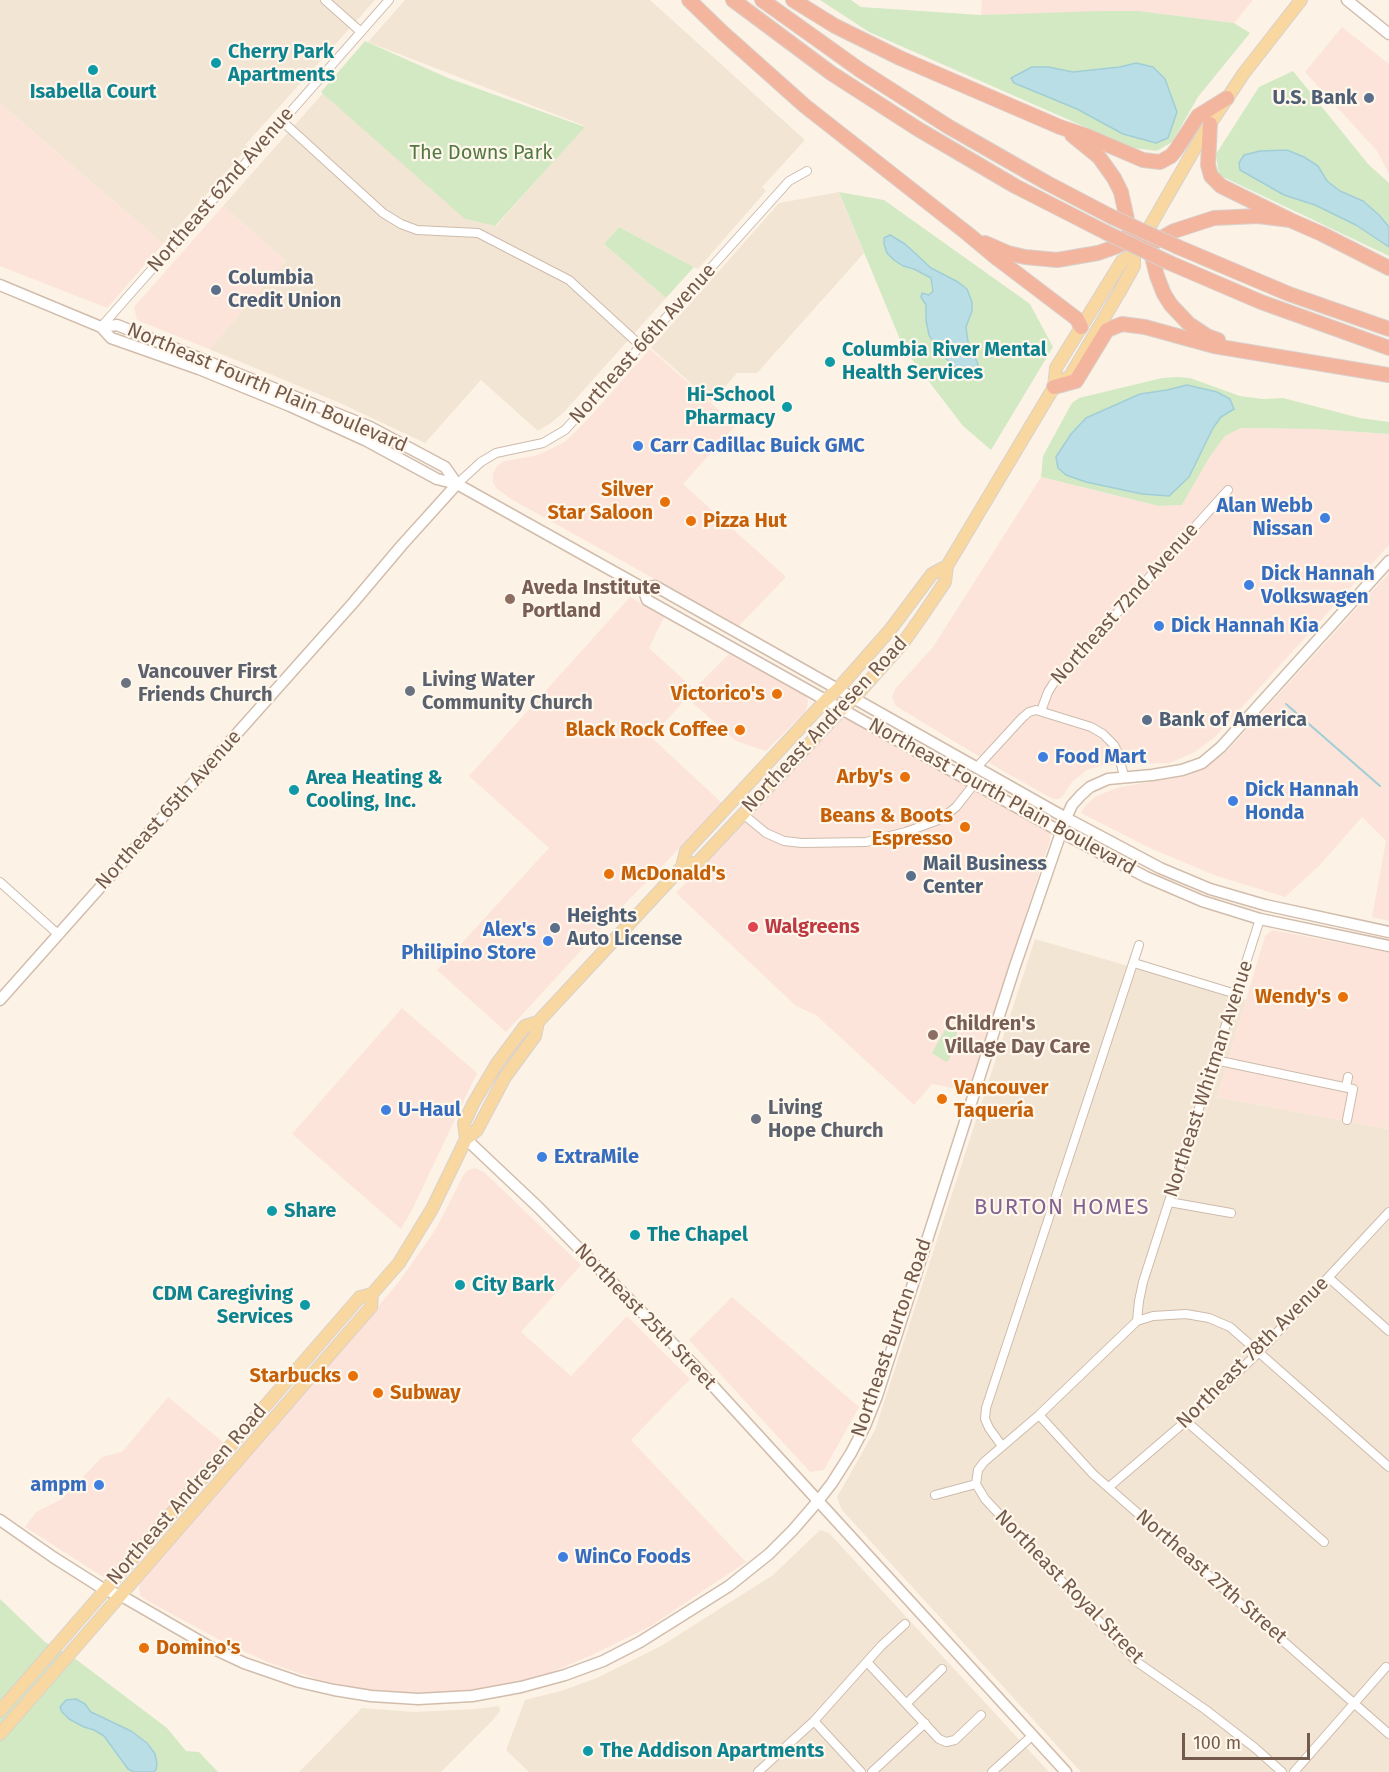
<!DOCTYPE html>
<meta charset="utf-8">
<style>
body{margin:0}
#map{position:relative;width:1389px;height:1772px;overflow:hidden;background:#fcf3e6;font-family:"Fira Sans",sans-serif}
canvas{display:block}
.scale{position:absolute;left:1182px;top:1733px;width:128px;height:27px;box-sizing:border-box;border:3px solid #745a4b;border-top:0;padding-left:8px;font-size:18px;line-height:21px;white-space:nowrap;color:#745a4b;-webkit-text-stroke:4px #fff7ec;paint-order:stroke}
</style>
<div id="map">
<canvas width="1389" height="1772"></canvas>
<div class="scale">100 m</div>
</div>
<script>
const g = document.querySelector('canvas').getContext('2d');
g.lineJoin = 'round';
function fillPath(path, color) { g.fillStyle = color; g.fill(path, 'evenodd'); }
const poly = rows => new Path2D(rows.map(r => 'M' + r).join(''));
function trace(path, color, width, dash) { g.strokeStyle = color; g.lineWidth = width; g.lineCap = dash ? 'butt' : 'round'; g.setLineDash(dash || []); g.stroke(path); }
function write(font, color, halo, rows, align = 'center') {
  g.font = font + ' "Fira Sans",sans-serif'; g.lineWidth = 4.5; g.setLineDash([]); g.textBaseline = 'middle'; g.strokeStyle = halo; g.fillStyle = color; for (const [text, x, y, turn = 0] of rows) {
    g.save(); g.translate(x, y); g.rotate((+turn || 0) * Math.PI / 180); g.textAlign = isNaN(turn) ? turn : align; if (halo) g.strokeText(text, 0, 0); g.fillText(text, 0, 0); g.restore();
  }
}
fillPath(poly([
 [0,0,375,0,245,145,248,147,163,244,0,103],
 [405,0,650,0,805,140,762,187,766,191,698,269,619,227,604,244,666,298,564,412,551,423,538,431,481,380,425,443,340,403,209,349,286,261,223,206,324,92,468,220,496,226,585,126,368,42],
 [839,192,864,253,757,373,737,373,712,402,651,348,779,203],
 [1035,939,1246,1000,1217,1097,1389,1129,1389,1772,1081,1772,842,1510,837,1497,875,1430],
 [820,1530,829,1533,1049,1772,529,1772,506,1750,525,1700,561,1691,597,1678,661,1646,773,1575],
 [499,1706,500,1711,492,1721,441,1772,299,1772,362,1708,414,1712,475,1709]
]), '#f3e5d4');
fillPath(poly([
 [982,0,1253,0,1234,23,1139,11,981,15],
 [1342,27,1389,64,1389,174,1377,151,1305,72],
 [0,103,163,244,107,308,0,266],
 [223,206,286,261,209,349,137,320,134,307],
 [650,349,736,425,683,484,786,577,739,626,511,499,496,488,493,482,493,474,497,466,504,461,534,456,549,450,566,441,589,418],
 [1241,428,1316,429,1389,434,1389,545,1215,737,1195,752,1170,763,1103,765,1087,770,1072,782,1062,797,1059,799,1053,799,1003,771,896,706,892,697,895,689,933,647,1041,477,1159,506,1182,505,1209,458,1225,436],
 [1389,573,1389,921,1372,917,1386,841,1362,817,1319,866,1285,897,1214,875,1150,848,1081,813,1085,806,1096,796,1120,787,1187,776,1209,765,1227,751],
 [630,597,664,617,649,648,694,689,729,654,805,695,808,700,807,707,805,712,766,751,736,741,687,698,651,737,723,804,613,916,506,1032,437,970,549,848,469,776],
 [843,718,848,718,1048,830,1050,835,1050,840,968,1091,932,1084,914,1105,816,1015,796,1006,676,893,838,720],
 [1272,930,1389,952,1389,1129,1217,1097,1265,936],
 [402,1008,477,1073,412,1210,401,1229,292,1134],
 [475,1168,484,1172,581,1265,521,1332,571,1376,627,1316,690,1379,631,1440,746,1562,651,1626,592,1655,540,1677,460,1692,429,1694,368,1690,319,1680,270,1663,227,1644,146,1600,140,1595,139,1586,141,1580,398,1283,436,1229,463,1176,468,1170],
 [732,1297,859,1407,824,1470,810,1472,689,1340],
 [168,1397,227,1445,108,1580,25,1527,36,1512,62,1499,102,1457,122,1452]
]), '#fce4da');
fillPath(poly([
 [820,0,851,0,861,7,981,15,1099,11,1139,11,1234,23,1250,33,1198,97,1172,142,1157,151,1133,148,869,32],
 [365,41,448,78,585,127,495,226,465,219,321,92],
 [1293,71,1368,164,1389,183,1389,256,1219,175,1216,154,1259,87],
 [839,192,884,200,1030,304,1053,347,991,450,963,426,904,349],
 [619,227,694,267,666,298,604,244],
 [1177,377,1190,378,1240,396,1263,399,1283,398,1360,418,1389,422,1389,434,1316,429,1241,428,1225,436,1209,458,1182,505,1159,506,1041,477,1043,456,1068,410,1072,403,1079,398,1162,378],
 [949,1023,958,1029,949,1060,946,1062,932,1053],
 [0,1599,45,1642,77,1660,167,1728,186,1751,199,1752,218,1772,153,1772,156,1770,147,1743,131,1731,91,1712,85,1704,84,1727,94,1729,104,1736,128,1768,134,1772,0,1772]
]), '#d3e9c4');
const water = poly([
 [1136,63,1153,67,1165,79,1177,112,1168,138,1156,143,1123,134,1077,109,1014,83,1011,78,1032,67,1048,67,1073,72,1120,67,1136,63],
 [1287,150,1304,157,1318,166,1327,181,1340,191,1363,201,1379,215,1389,227,1389,247,1356,225,1315,205,1284,195,1240,170,1239,163,1244,155,1260,151,1287,150],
 [890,235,905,244,931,268,958,282,967,289,972,302,972,311,966,327,968,342,978,364,976,375,970,379,962,376,951,363,938,351,929,335,926,320,926,305,921,297,922,293,929,295,933,291,931,278,914,269,903,266,894,260,887,253,884,244,884,238,890,235],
 [1187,385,1217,392,1230,399,1234,409,1221,417,1213,428,1189,477,1169,496,1142,494,1086,482,1066,475,1058,468,1056,457,1071,434,1086,418,1140,394,1167,390,1187,385],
 [76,1699,85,1704,91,1712,131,1731,147,1743,155,1754,157,1763,156,1770,153,1772,134,1772,128,1769,104,1736,94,1730,84,1727,69,1719,62,1712,60,1707,66,1700,76,1699]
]);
fillPath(water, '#badee5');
trace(water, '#a1ced6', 1.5);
trace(poly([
 [1286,704,1380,786]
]), '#a1ced6', 2);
const street = poly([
 [325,0,361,32],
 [282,121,383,213,401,224,417,230,478,233,569,280,641,346],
 [101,327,389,0],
 [457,484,481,462,496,453,543,443,565,430,789,181,807,171],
 [1041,711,1048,692,1053,684,1228,490],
 [977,767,1022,718,1029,712,1036,710,1091,727,1103,734,1114,745,1118,753,1124,776],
 [743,814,766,833,784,841,802,843,866,842,906,832,941,819,956,807,975,783],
 [0,882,59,935],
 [1134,963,1236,994],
 [1215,1060,1353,1089,1347,1120],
 [1346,1087,1348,1077],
 [1169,1202,1231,1213],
 [1329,1278,1389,1331],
 [1137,1321,1153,1316,1186,1314,1209,1318,1230,1327,1389,1467],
 [1039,1415,1093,1474,1389,1734],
 [1186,1421,1324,1542],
 [1002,1446,989,1428,985,1419,986,1408,1139,945],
 [976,1484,978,1470,984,1462,1039,1415,1137,1321,1139,1301,1143,1282,1260,919],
 [976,1484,985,1499,1137,1662,1206,1710,1255,1748,1282,1772],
 [1109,1487,1186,1421,1258,1353,1389,1212],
 [935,1495,976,1484],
 [867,1662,939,1739,946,1742,955,1740,981,1715],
 [907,1703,942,1669],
 [814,1721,861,1772],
 [758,1772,814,1721,881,1646,905,1624],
 [872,1772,925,1723],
 [992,1772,1033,1735],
 [1294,1772,1386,1667]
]);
const secondary = poly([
 [1347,0,1389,34],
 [0,285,101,327,117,325,370,427,445,467,457,484],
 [101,327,111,338,199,369,290,406,367,441,437,479,457,484,643,588,655,586,1066,818,1160,868,1210,889,1265,905,1389,932],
 [643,588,647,600,670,613,1070,837,1146,877,1202,901,1260,919,1389,946],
 [0,1000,353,603,402,545,457,484],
 [466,1139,538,1207,692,1363,1066,1772],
 [0,1520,53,1557,105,1590,120,1595,210,1647,244,1663,299,1682,334,1690,371,1696,418,1699,472,1696,521,1687,565,1675,603,1661,640,1642,729,1586,769,1554,793,1530,818,1501,832,1483,851,1453,865,1426,877,1396,1015,966,1066,818,1072,805,1081,795,1090,787,1108,779,1152,775,1182,770,1202,763,1221,747,1389,561]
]);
const primary = poly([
 [1054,387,1056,368,1122,261,1134,254],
 [682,867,686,851,826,700,838,689,890,630,932,574,947,566],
 [466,1139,464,1123,473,1104,496,1065,525,1026,538,1022,682,867,698,862,842,709,854,698,903,643,922,616,945,582,947,566,1054,387,1070,376,1119,293,1134,266,1134,254,1202,136,1244,73,1301,0],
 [0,1711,360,1297,372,1294,399,1263,432,1209,466,1139,477,1130,505,1077,535,1036,538,1022],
 [0,1734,371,1307,372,1294]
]);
const highway = poly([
 [689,0,722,32,805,106,968,234,998,259,1077,319,1081,327],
 [733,0,831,73,918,129,1015,186,1105,232],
 [762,0,860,70,949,127,1047,183,1112,217],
 [793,0,835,26,900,58,1060,127,1087,136,1143,160,1160,162,1171,156,1176,150,1198,116,1227,98],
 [1210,124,1208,165,1211,176,1221,186,1290,220,1322,234,1389,268],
 [1072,135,1099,157,1114,178,1121,192,1130,233],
 [985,243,1008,253,1025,257,1057,260,1098,253,1115,247,1146,233,1157,276,1164,294,1171,305,1189,324,1207,336,1218,340],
 [1151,244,1174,231,1214,218,1258,216,1290,220],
 [1178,247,1289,294,1389,329],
 [1170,263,1261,302,1389,348],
 [1054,387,1076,381,1107,330,1122,324,1145,327,1214,346,1389,375]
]);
trace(street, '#cdbbac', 10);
trace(secondary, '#d2bdac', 13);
trace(primary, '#d8d1cd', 14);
trace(highway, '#d8d1cd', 16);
trace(street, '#fff', 8);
trace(secondary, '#fff', 10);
trace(primary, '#f8d8a0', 12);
trace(highway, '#f4b59e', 14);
const highwayBridge = poly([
 [1112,217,1178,247],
 [1105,232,1170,263]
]);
trace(highwayBridge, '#d8d1cd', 16, []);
trace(highwayBridge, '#f4b59e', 14);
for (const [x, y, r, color] of [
 [216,63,6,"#0f9aa8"],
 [93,70,6,"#0f9aa8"],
 [1369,98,6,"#5c6f8a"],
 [216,290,6,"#5c6f8a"],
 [830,362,6,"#0f9aa8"],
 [787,407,6,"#0f9aa8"],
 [638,446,6,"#3f7fe0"],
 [665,502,6,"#e8710a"],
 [1325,518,6,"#3f7fe0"],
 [691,521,6,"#e8710a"],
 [1249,585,6,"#3f7fe0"],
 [510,599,6,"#8d6e63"],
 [1159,626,6,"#3f7fe0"],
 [126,683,6,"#6b7280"],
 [410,691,6,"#6b7280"],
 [777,694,6,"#e8710a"],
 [1147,720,6,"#5c6f8a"],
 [740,730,6,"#e8710a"],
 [1043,757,6,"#3f7fe0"],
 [905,777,6,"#e8710a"],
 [294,790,6,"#0f9aa8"],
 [1233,801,6,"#3f7fe0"],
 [965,827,6,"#e8710a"],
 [609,874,6,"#e8710a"],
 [911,876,6,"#5c6f8a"],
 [753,927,6,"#e0444e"],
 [555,928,6,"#5c6f8a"],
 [548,941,6,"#3f7fe0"],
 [1343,997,6,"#e8710a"],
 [933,1035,6,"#8d6e63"],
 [942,1099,6,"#e8710a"],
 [386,1110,6,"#3f7fe0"],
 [756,1119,6,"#6b7280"],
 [542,1157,6,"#3f7fe0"],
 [272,1211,6,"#0f9aa8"],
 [635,1235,6,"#0f9aa8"],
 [460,1285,6,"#0f9aa8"],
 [305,1305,6,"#0f9aa8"],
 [353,1376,6,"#e8710a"],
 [378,1393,6,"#e8710a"],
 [99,1485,6,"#3f7fe0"],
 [563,1557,6,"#3f7fe0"],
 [144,1648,6,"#e8710a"],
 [588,1751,6,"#0f9aa8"]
]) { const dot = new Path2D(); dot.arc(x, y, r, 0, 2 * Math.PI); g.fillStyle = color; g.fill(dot); trace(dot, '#fff7ec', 2); }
write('bold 20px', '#0d838f', '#fff7ec', [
 ["Cherry Park",228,52],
 ["Apartments",228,75],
 ["Isabella Court",93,92,"center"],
 ["Columbia River Mental",842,350],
 ["Health Services",842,373],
 ["Hi-School",775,395,"right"],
 ["Pharmacy",775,418,"right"],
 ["Area Heating &",306,778],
 ["Cooling, Inc.",306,801],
 ["Share",284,1211],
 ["The Chapel",647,1235],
 ["City Bark",472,1285],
 ["CDM Caregiving",293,1294,"right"],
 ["Services",293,1317,"right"],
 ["The Addison Apartments",600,1751]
], 'left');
write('bold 20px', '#4e5e75', '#fff7ec', [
 ["U.S. Bank",1357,98,"right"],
 ["Columbia",228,278],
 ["Credit Union",228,301],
 ["Bank of America",1159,720],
 ["Mail Business",923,864],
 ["Center",923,887],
 ["Heights",567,916],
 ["Auto License",567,939]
], 'left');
write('20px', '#537943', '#fff7ec', [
 ["The Downs Park",481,153]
]);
write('20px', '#745a4b', '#fff7ec', [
 ["Northeast 62nd Avenue",221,190,-49],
 ["Northeast 66th Avenue",643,344,-48],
 ["Northeast Fourth Plain Boulevard",267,388,23],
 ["Northeast 72nd Avenue",1125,604,-48],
 ["Northeast Andresen Road",825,725,-47],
 ["Northeast Fourth Plain Boulevard",1002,797,29],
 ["Northeast 65th Avenue",169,810,-48],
 ["Northeast Whitman Avenue",1209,1079,-72],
 ["Northeast 25th Street",645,1317,46],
 ["Northeast Burton Road",892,1338,-71],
 ["Northeast 78th Avenue",1253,1353,-45],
 ["Northeast Andresen Road",187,1495,-49],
 ["Northeast 27th Street",1211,1577,41],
 ["Northeast Royal Street",1069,1587,46]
]);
write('bold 20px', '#366cbe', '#fff7ec', [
 ["Carr Cadillac Buick GMC",650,446],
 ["Alan Webb",1313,506,"right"],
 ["Nissan",1313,529,"right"],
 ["Dick Hannah",1261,574],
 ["Volkswagen",1261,597],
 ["Dick Hannah Kia",1171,626],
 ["Food Mart",1055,757],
 ["Dick Hannah",1245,790],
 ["Honda",1245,813],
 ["Alex's",536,930,"right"],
 ["Philipino Store",536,953,"right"],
 ["U-Haul",398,1110],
 ["ExtraMile",554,1157],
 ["ampm",87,1485,"right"],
 ["WinCo Foods",575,1557]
], 'left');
write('bold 20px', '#c56008', '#fff7ec', [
 ["Silver",653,490],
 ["Star Saloon",653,513],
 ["Pizza Hut",703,521,"left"],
 ["Victorico's",765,694],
 ["Black Rock Coffee",728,730],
 ["Arby's",893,777],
 ["Beans & Boots",953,816],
 ["Espresso",953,839],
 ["McDonald's",621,874,"left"],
 ["Wendy's",1331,997],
 ["Vancouver",954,1088,"left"],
 ["Taquería",954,1111,"left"],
 ["Starbucks",341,1376],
 ["Subway",390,1393,"left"],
 ["Domino's",156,1648,"left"]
], 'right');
write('bold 20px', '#785e54', '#fff7ec', [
 ["Aveda Institute",522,588],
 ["Portland",522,611],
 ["Children's",945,1024],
 ["Village Day Care",945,1047]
], 'left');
write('bold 20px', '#5b616d', '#fff7ec', [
 ["Vancouver First",138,672],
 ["Friends Church",138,695],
 ["Living Water",422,680],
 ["Community Church",422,703],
 ["Living",768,1108],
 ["Hope Church",768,1131]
], 'left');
write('bold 20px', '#be3a42', '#fff7ec', [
 ["Walgreens",765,927]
], 'left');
g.letterSpacing = '1.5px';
write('22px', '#826391', '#fff7ec', [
 ["BURTON HOMES",1062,1208]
]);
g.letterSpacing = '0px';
</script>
